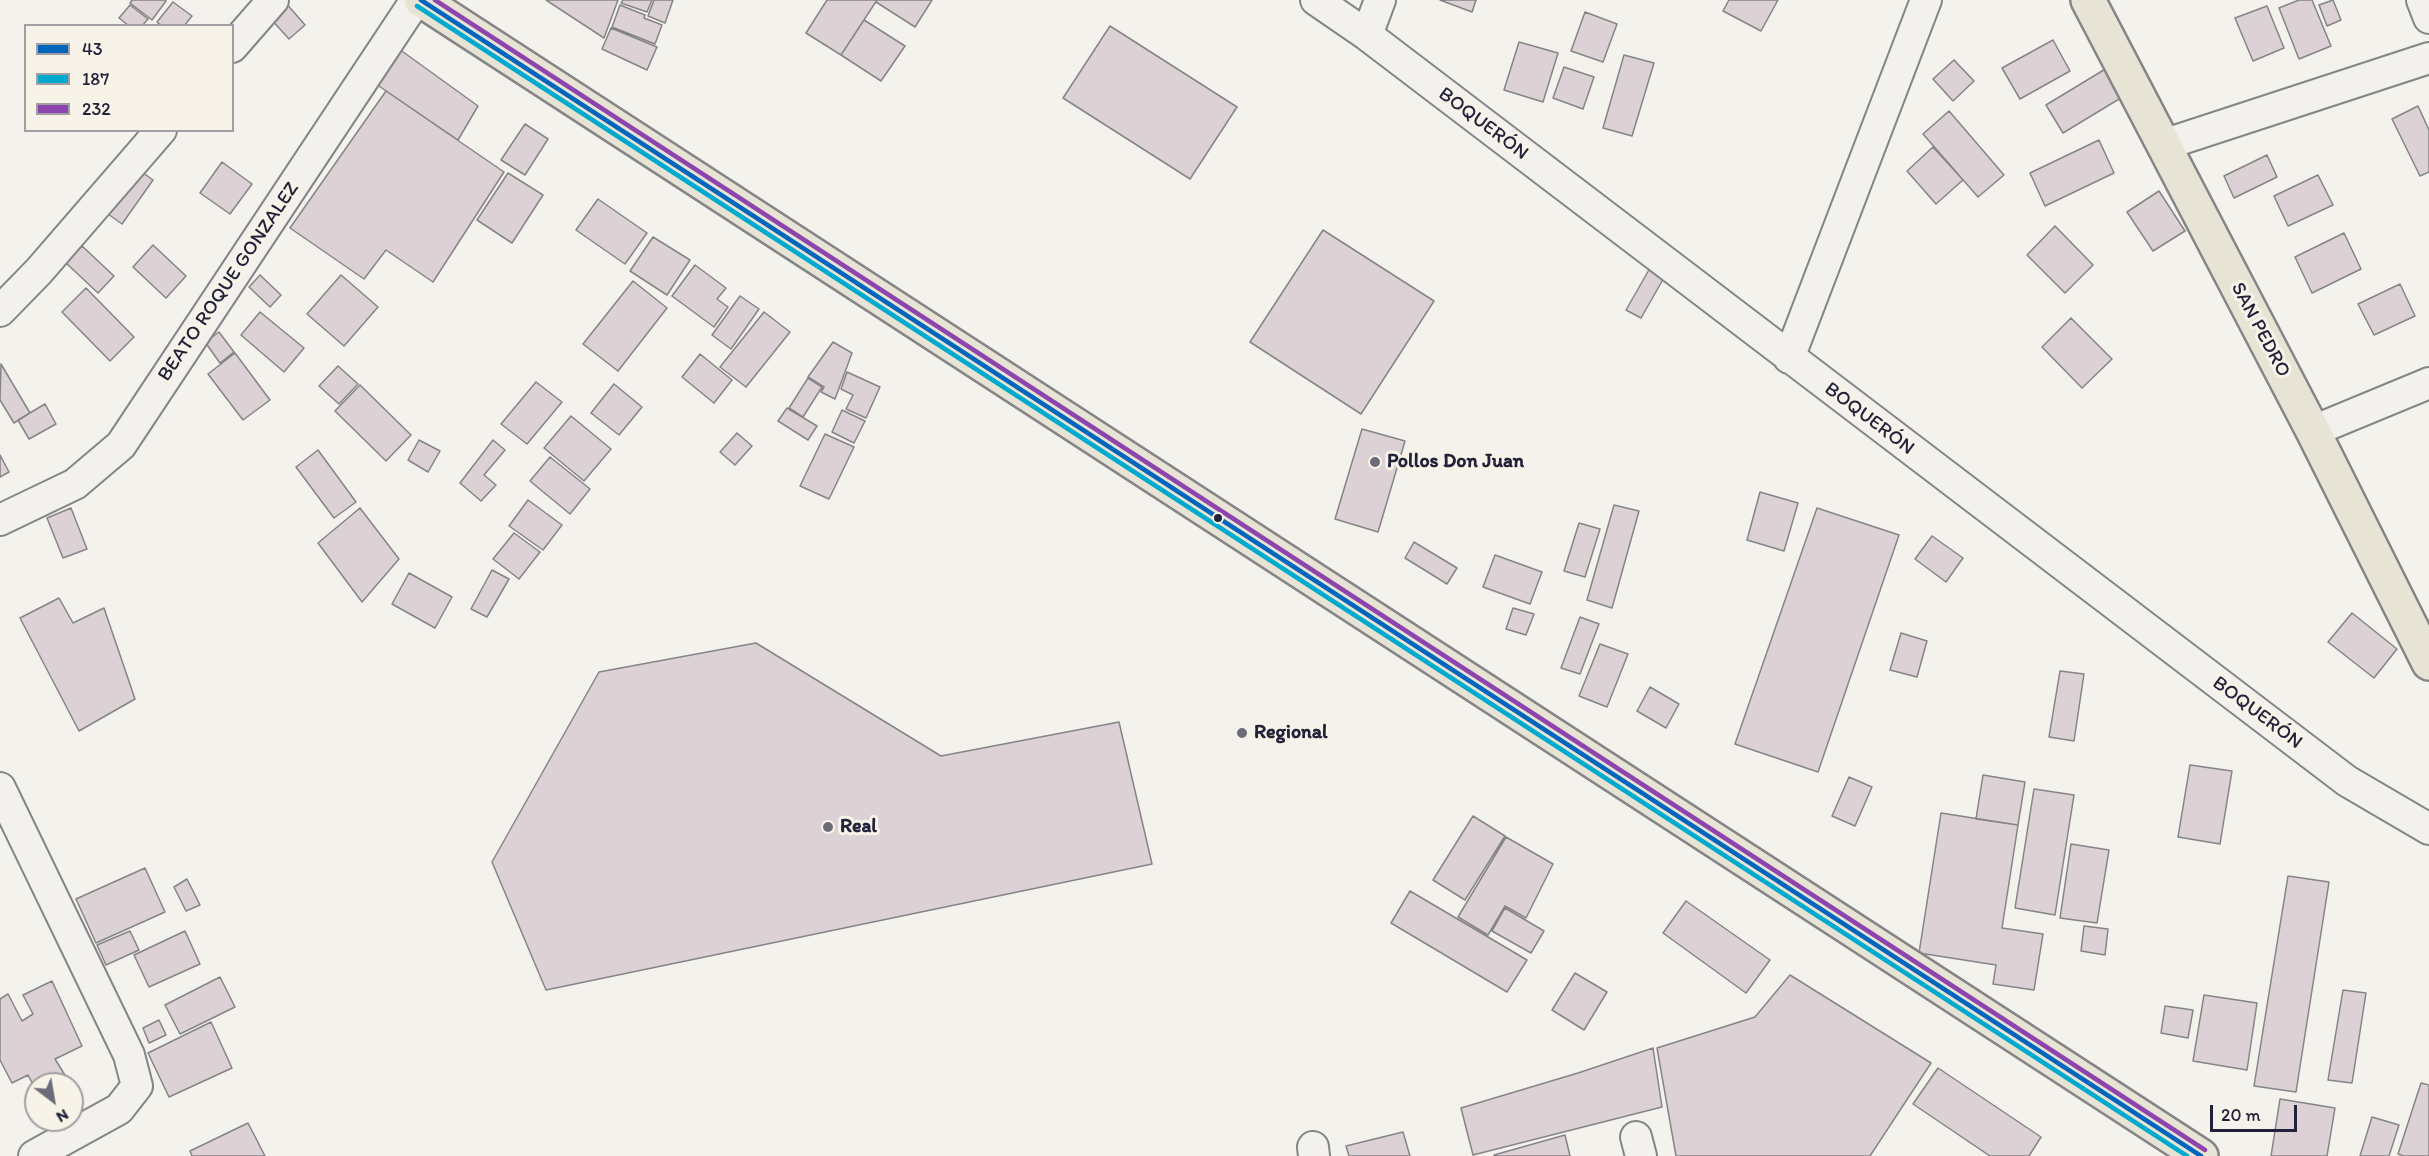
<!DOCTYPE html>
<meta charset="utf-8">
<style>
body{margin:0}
#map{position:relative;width:2429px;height:1156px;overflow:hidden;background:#f4f2ec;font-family:Itim,sans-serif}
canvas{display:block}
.legend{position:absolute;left:24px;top:24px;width:210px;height:108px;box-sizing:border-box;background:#f7f3e8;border:2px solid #a29fa3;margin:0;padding:8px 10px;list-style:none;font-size:18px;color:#22223b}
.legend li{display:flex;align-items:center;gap:12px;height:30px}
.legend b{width:30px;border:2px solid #a29fa3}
.north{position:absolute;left:24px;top:1072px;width:60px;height:60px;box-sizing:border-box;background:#f7f3e8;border:2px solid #a29fa3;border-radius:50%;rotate:149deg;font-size:16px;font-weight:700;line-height:24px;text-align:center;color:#22223b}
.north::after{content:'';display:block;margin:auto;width:21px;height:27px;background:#6c6b79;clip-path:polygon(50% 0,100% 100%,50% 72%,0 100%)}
.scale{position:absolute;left:2210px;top:1105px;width:87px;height:27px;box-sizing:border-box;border:3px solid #22223b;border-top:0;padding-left:8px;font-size:18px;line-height:21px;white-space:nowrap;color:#22223b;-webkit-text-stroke:4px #f7f3e8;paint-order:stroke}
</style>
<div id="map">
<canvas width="2429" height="1156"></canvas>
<ul class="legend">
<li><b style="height:8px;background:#0065bd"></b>43</li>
<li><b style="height:8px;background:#00a9ce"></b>187</li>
<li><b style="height:8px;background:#8e44ad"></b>232</li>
</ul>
<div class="north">N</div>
<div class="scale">20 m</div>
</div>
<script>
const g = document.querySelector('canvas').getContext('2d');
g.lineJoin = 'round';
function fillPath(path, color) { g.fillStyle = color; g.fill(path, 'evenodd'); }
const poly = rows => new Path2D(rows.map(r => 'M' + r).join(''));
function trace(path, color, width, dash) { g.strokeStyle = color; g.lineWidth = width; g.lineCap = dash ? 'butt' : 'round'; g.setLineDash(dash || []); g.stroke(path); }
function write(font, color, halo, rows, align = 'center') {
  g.font = font + ' Itim,sans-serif'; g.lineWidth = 6; g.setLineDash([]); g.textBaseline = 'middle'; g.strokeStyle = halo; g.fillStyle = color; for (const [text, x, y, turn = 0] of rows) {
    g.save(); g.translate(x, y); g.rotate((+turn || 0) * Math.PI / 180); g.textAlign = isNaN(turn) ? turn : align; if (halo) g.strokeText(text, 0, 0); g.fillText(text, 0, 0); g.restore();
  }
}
const building = poly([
 [132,0,165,0,166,1,152,20,130,3,132,0],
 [546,0,618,0,604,38,546,0],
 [623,0,652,0,647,12,621,3,623,0],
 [654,0,673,0,665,23,648,16,654,0],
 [827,0,877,0,841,55,806,33,827,0],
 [877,0,932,0,915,27,876,2,877,0],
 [1440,0,1476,0,1472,12,1440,0],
 [1729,0,1778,0,1761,31,1723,11,1729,0],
 [2299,0,2312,0,2331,46,2299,59,2279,8,2299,0],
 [2333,0,2341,20,2327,26,2319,5,2333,0],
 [173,2,192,16,184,26,162,26,157,22,173,2],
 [285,2,305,25,289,39,269,17,285,2],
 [130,5,148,19,142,26,129,26,119,18,130,5],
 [620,5,645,15,644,18,662,25,655,44,612,27,620,5],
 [2267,6,2284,48,2253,61,2235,18,2267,6],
 [1585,12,1617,24,1603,62,1571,51,1585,12],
 [864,20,905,46,881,81,841,55,864,20],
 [1110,26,1237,107,1190,179,1063,98,1110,26],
 [611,28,657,47,647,70,602,49,611,28],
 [2053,40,2070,71,2020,99,2002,68,2053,40],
 [1519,42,1558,53,1543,102,1504,90,1519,42],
 [399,49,478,106,458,140,376,84,399,49],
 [1624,55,1654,63,1632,136,1603,128,1624,55],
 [1954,60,1974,81,1953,101,1933,79,1954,60],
 [1564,67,1594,77,1583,109,1553,98,1564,67],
 [2107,68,2124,96,2063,133,2046,105,2107,68],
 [386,91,504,172,433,282,386,250,364,279,290,228,386,91],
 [2418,106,2429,130,2429,172,2420,176,2392,119,2418,106],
 [1949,111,2004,175,1978,197,1923,134,1949,111],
 [525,124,548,139,525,175,501,160,525,124],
 [2099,140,2114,173,2045,206,2030,173,2099,140],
 [1933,147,1963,180,1936,204,1907,171,1933,147],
 [2267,155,2277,177,2234,198,2224,176,2267,155],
 [222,162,252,184,230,214,200,193,222,162],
 [139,170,153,180,122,224,108,214,139,170],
 [508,173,543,195,512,243,477,220,508,173],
 [2318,175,2333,205,2288,226,2274,196,2318,175],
 [2159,191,2185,231,2153,251,2127,212,2159,191],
 [598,199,647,233,625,264,576,230,598,199],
 [2055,226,2093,265,2065,293,2027,255,2055,226],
 [1323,230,1434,301,1361,414,1250,342,1323,230],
 [2344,233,2361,269,2312,293,2295,257,2344,233],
 [653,237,690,260,667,295,630,271,653,237],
 [153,245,186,276,166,298,133,267,153,245],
 [82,246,114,276,98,293,66,263,82,246],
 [1654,261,1669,269,1641,318,1626,310,1654,261],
 [695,265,726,288,717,299,728,307,714,327,672,296,695,265],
 [260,275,281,295,270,307,249,287,260,275],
 [341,275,378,307,344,346,307,314,341,275],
 [633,281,667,308,618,371,583,344,633,281],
 [2400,284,2415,316,2374,335,2358,304,2400,284],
 [86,288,134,337,110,361,62,312,86,288],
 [740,296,759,309,731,349,712,335,740,296],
 [260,312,304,348,284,372,241,335,260,312],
 [764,312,790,332,746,387,720,367,764,312],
 [2071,318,2112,359,2082,388,2042,347,2071,318],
 [219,332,234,352,220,363,205,342,219,332],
 [833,342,852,353,835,399,821,392,824,387,808,377,833,342],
 [235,353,270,400,243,420,208,374,235,353],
 [700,354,732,380,714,403,682,377,700,354],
 [1,364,30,413,14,423,0,400,1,364],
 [338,366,358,384,339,404,319,386,338,366],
 [847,372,880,387,866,418,846,409,853,395,841,389,847,372],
 [808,378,822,387,803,417,789,408,808,378],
 [536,382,562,402,527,444,501,424,536,382],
 [614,384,642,407,619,435,591,413,614,384],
 [360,385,411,435,386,461,335,411,360,385],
 [45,404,56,424,29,439,18,420,45,404],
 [787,408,817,426,808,440,778,421,787,408],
 [842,410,865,421,854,443,832,432,842,410],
 [571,416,611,449,584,481,544,448,571,416],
 [1362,429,1405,441,1378,532,1335,519,1362,429],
 [737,433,752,446,735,465,720,452,737,433],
 [825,434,854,447,829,499,800,486,825,434],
 [419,440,440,451,428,472,408,460,419,440],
 [493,440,505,450,484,475,496,485,481,501,460,483,493,440],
 [318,450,356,502,334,518,296,467,318,450],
 [0,455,9,472,0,477,0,455],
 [550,457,590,489,570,514,530,481,550,457],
 [1760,492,1798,503,1784,551,1747,540,1760,492],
 [528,500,562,525,543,550,509,526,528,500],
 [1614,505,1639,511,1612,608,1587,600,1614,505],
 [71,508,87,549,63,558,47,518,71,508],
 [360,508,399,559,362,602,318,543,360,508],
 [1817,508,1899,535,1818,772,1735,744,1817,508],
 [1579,523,1600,529,1585,577,1564,571,1579,523],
 [514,533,540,552,519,579,493,559,514,533],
 [1932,536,1963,558,1946,582,1915,559,1932,536],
 [1414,542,1457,568,1447,584,1405,558,1414,542],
 [1495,555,1542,572,1530,604,1483,587,1495,555],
 [492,570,509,579,487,617,471,609,492,570],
 [409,573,452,597,435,628,392,604,409,573],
 [59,598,73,623,104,608,135,699,79,731,20,618,59,598],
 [1513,608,1534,614,1526,635,1506,629,1513,608],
 [2352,613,2397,649,2374,678,2328,642,2352,613],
 [1580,617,1599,624,1580,674,1561,668,1580,617],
 [1901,633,1927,641,1917,677,1890,670,1901,633],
 [756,643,941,756,1119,722,1152,864,546,990,492,862,599,672,756,643],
 [1600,644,1628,654,1607,707,1579,696,1600,644],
 [2060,671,2084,674,2074,741,2049,737,2060,671],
 [1650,687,1679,704,1666,728,1637,711,1650,687],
 [2190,765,2232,771,2220,844,2178,837,2190,765],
 [1983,775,2025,782,2018,825,1976,819,1983,775],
 [1849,777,1872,787,1855,826,1832,816,1849,777],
 [2034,789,2074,795,2055,915,2015,908,2034,789],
 [1941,813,2018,825,2002,928,2043,934,2034,990,1993,984,1996,965,1919,953,1941,813],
 [1473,816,1505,836,1465,900,1433,880,1473,816],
 [1506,837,1553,864,1526,918,1505,906,1488,935,1458,917,1506,837],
 [2071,844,2109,850,2097,923,2060,918,2071,844],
 [145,868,165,912,96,943,76,899,145,868],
 [2288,876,2329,882,2296,1092,2254,1086,2288,876],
 [187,879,200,905,186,911,174,887,187,879],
 [1410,891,1527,960,1507,992,1391,923,1410,891],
 [1686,901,1770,960,1746,993,1663,933,1686,901],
 [1505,908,1544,931,1531,953,1492,931,1505,908],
 [2084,926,2108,929,2105,955,2081,951,2084,926],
 [130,931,139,950,106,965,97,945,130,931],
 [185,931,200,964,149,987,134,955,185,931],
 [1575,973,1607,992,1584,1030,1552,1010,1575,973],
 [1790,975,1931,1063,1870,1156,1676,1156,1657,1048,1755,1017,1790,975],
 [220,977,235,1007,180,1034,165,1005,220,977],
 [52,981,82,1046,55,1059,68,1080,61,1084,36,1084,36,1090,28,1075,12,1083,0,1060,0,999,8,994,22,1021,33,1014,23,995,52,981],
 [2343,990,2366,993,2352,1083,2328,1080,2343,990],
 [2204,995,2257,1003,2247,1070,2193,1061,2204,995],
 [2165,1006,2193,1010,2188,1038,2161,1033,2165,1006],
 [159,1020,166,1035,149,1043,143,1028,159,1020],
 [211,1022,232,1068,169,1097,148,1053,211,1022],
 [1653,1048,1662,1107,1473,1155,1461,1108,1578,1073,1653,1048],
 [1938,1068,2041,1137,2029,1156,1990,1156,1913,1104,1938,1068],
 [2421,1083,2429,1085,2429,1156,2404,1156,2398,1154,2421,1083],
 [2280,1099,2335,1108,2327,1156,2271,1156,2280,1099],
 [2372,1117,2399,1125,2389,1156,2360,1156,2372,1117],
 [248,1123,265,1156,192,1156,190,1151,248,1123],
 [1403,1132,1410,1156,1349,1156,1346,1146,1403,1132],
 [1565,1135,1570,1156,1495,1156,1494,1155,1565,1135]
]);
fillPath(building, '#dcd2d5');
trace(building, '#858486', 1.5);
const minor = poly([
 [1316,0,1367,35,2347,781,2429,829],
 [2422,0,2429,18],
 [1367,35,1380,0],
 [232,47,273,0],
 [2163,145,2429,58],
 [0,311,39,271,161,130],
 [1789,358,1926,0],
 [2313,431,2429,383],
 [0,520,75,484,121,445,416,0],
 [0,788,129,1055,137,1086,119,1109,34,1156],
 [1636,1137,1641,1156],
 [1313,1147,1314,1156]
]);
const major = poly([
 [421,0,2201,1156],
 [2088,0,2313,431,2429,663]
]);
trace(minor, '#858486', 34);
trace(major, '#858486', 38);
trace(minor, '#f2f1ed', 30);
trace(major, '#e8e4d5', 33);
trace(poly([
 [421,0,2201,1156]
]), '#0065bd', 4.5);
trace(poly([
 [417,6,2187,1156]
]), '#00a9ce', 4.5);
trace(poly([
 [435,0,2205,1150]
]), '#8e44ad', 4.5);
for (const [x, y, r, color] of [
 [1375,462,6,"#6c6b79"],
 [1218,518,5,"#22223b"],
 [1242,733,6,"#6c6b79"],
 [828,827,6,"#6c6b79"]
]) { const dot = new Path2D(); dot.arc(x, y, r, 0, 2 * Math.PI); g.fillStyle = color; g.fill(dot); trace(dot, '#f7f3e8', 2); }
write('20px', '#22223b', '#f7f3e8', [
 ["BOQUERÓN",1483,124,37],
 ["BEATO ROQUE GONZALEZ",229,282,-56],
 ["SAN PEDRO",2260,330,62],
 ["BOQUERÓN",1869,419,37],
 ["BOQUERÓN",2257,713,37]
]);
write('bold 20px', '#22223b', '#f7f3e8', [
 ["Pollos Don Juan",1387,462],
 ["Regional",1254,733],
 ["Real",840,827]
], 'left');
</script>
